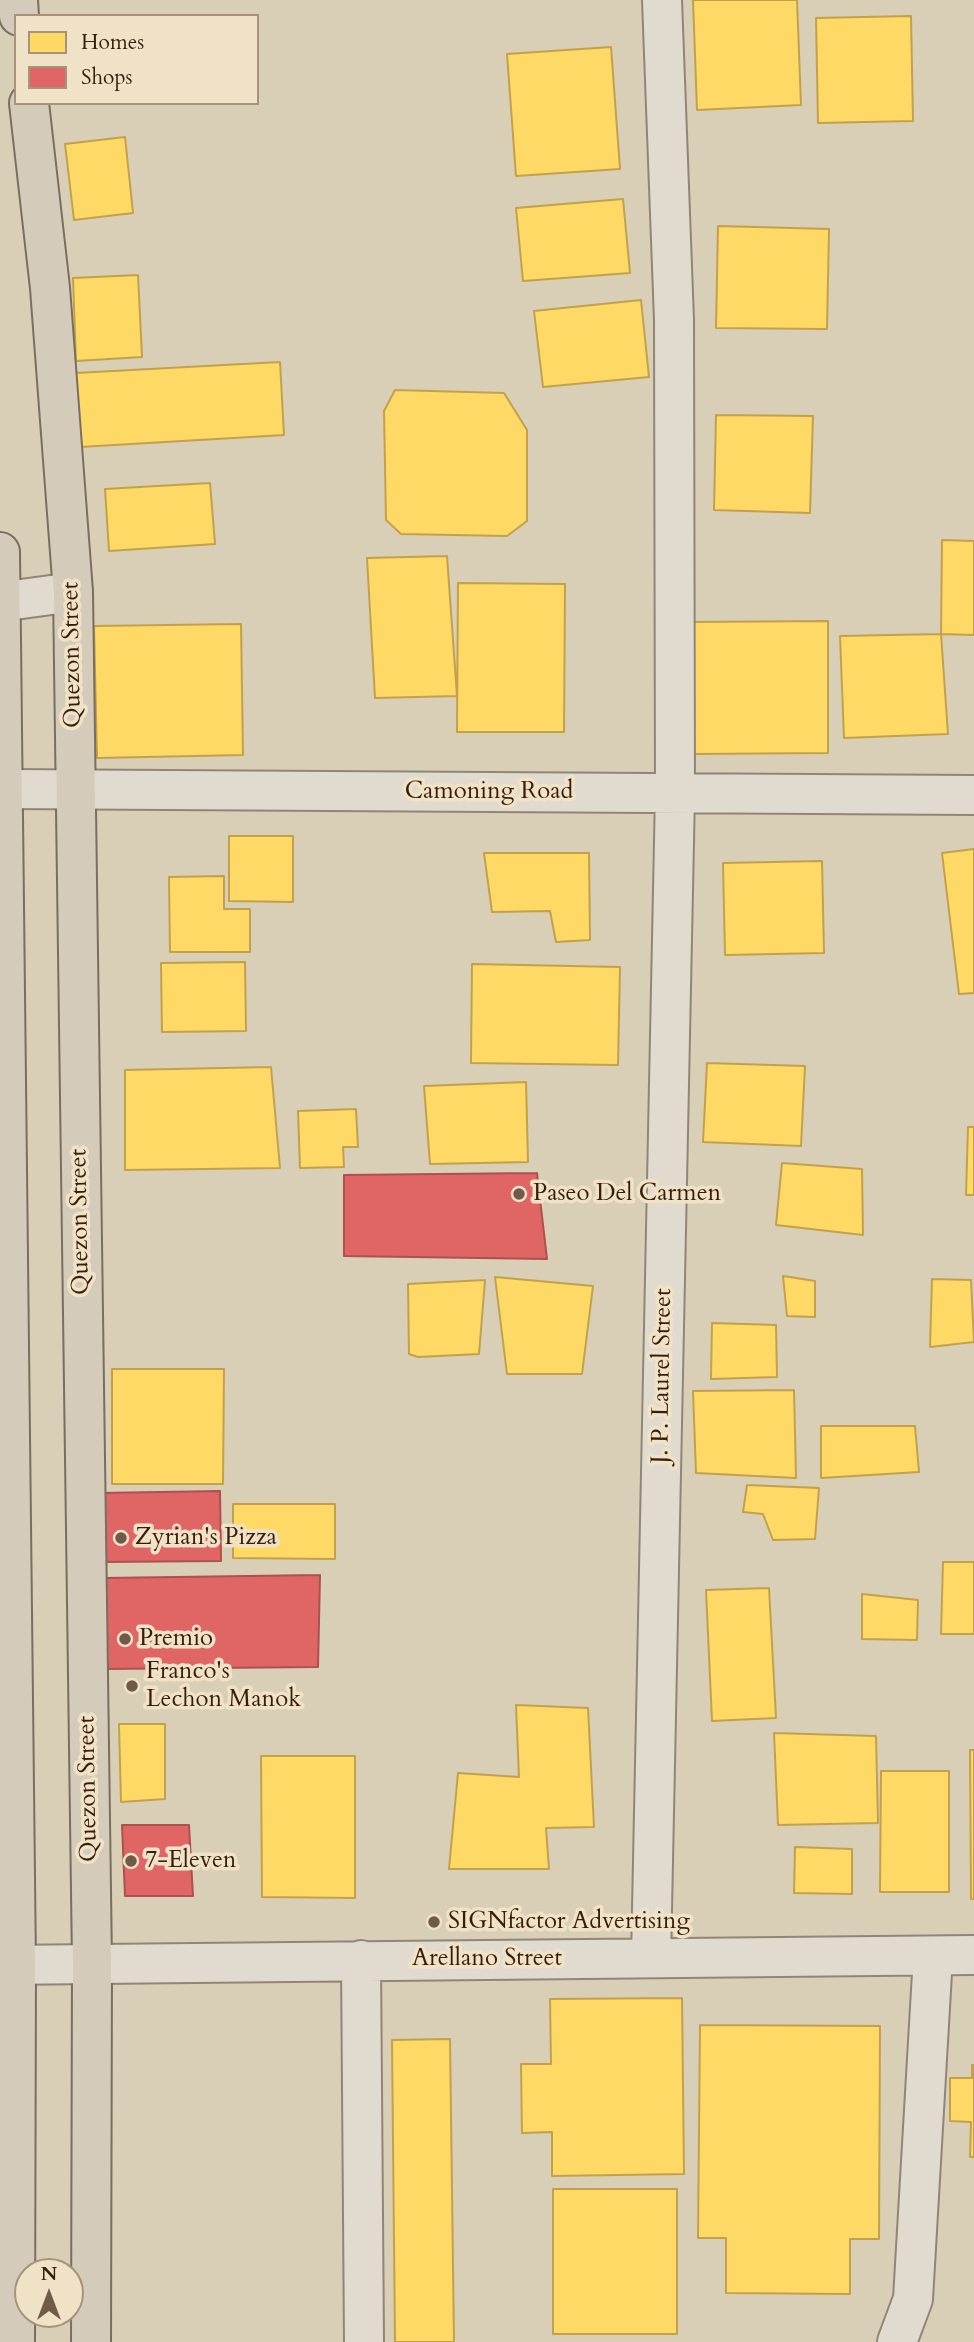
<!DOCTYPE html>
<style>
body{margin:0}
#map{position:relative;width:974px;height:2342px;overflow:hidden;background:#d9ceb6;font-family:Cardo,serif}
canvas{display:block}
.legend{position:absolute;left:14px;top:14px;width:245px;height:91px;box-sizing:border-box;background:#efe2c6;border:2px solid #a6937c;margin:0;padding:9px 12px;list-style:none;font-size:21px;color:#381d0c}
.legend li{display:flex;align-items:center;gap:14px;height:35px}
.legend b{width:35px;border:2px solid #a6937c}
.north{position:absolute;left:14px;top:2258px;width:70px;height:70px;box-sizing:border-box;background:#efe2c6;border:2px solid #a6937c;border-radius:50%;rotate:0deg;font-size:19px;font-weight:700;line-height:28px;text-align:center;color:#381d0c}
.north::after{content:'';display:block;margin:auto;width:24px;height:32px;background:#705b48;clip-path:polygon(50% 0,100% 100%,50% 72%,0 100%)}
</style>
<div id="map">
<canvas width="974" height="2342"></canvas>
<ul class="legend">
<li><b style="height:19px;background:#ffd966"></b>Homes</li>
<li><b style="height:19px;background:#e06666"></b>Shops</li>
</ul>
<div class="north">N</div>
</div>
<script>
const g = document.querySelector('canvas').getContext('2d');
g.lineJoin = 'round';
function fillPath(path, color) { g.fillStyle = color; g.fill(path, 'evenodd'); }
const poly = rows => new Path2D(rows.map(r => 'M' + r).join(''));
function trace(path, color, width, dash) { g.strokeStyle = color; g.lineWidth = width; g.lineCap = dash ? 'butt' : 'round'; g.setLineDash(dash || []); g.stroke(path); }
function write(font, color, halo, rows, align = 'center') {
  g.font = font + ' Cardo,serif'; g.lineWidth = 7; g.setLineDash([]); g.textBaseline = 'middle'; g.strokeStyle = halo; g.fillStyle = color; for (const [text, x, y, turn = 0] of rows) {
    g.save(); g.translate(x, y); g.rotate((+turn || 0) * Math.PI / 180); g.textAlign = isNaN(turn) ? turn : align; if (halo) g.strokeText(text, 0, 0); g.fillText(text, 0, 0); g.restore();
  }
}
const homes = poly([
 [693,0,797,0,801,105,697,110,693,0],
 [911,16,913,121,818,123,816,18,911,16],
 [611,47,620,169,516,176,507,54,611,47],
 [125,137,133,213,74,220,65,144,125,137],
 [623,199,630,273,523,281,516,208,623,199],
 [718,226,829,229,827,329,716,328,718,226],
 [138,275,142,357,76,361,73,278,138,275],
 [641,300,649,377,543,387,534,311,641,300],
 [280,362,284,435,80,447,76,373,280,362],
 [395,390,504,393,527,430,527,521,507,536,401,534,386,520,384,411,395,390],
 [716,415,813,416,810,513,714,510,716,415],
 [210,483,215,544,109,551,105,489,210,483],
 [942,540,974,541,974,635,941,634,942,540],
 [447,556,457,696,375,698,367,558,447,556],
 [458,583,565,584,564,732,457,732,458,583],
 [828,621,828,753,692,754,691,622,828,621],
 [241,624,243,755,97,758,94,626,241,624],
 [941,634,948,734,844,738,840,636,941,634],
 [229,836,293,836,293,902,229,901,229,836],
 [974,849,974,993,959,994,942,853,974,849],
 [484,853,589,853,590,940,556,942,550,911,492,912,484,853],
 [822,861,824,953,725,955,723,863,822,861],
 [224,876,224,909,250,909,250,952,170,952,169,877,224,876],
 [245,962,246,1031,162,1032,161,963,245,962],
 [472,964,620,967,618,1065,471,1063,472,964],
 [707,1063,805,1066,801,1146,703,1142,707,1063],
 [271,1067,280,1168,125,1170,125,1070,271,1067],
 [526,1082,528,1162,430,1164,424,1086,526,1082],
 [356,1109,358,1147,343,1147,344,1167,300,1168,298,1111,356,1109],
 [968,1127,974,1127,974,1195,966,1195,968,1127],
 [782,1163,862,1169,863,1235,776,1225,782,1163],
 [783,1276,815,1281,815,1317,787,1316,783,1276],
 [495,1277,593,1286,582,1374,507,1374,495,1277],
 [932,1279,971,1280,974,1342,930,1347,932,1279],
 [485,1280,479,1354,418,1357,409,1354,408,1284,485,1280],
 [712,1323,776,1325,777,1377,711,1379,712,1323],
 [112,1369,224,1369,223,1484,112,1484,112,1369],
 [794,1390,796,1478,696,1473,693,1391,794,1390],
 [821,1426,915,1426,919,1472,821,1478,821,1426],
 [747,1485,819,1488,815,1539,773,1540,763,1514,743,1512,747,1485],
 [233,1504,335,1504,335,1559,233,1558,233,1504],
 [943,1562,974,1562,974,1634,941,1634,943,1562],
 [769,1588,776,1718,712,1721,706,1590,769,1588],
 [862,1594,918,1600,917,1640,862,1639,862,1594],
 [516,1705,588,1708,594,1827,546,1828,549,1869,449,1869,458,1773,519,1777,516,1705],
 [119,1724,165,1724,165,1799,121,1802,119,1724],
 [774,1733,876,1736,878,1823,778,1825,774,1733],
 [970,1750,974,1750,974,1899,971,1899,970,1750],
 [261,1756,355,1756,355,1898,262,1897,261,1756],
 [881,1771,949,1771,949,1892,880,1892,881,1771],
 [795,1847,852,1849,852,1894,794,1893,795,1847],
 [682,1998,684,2174,552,2176,552,2132,522,2133,521,2064,551,2064,550,1999,682,1998],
 [700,2025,880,2026,879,2239,850,2239,850,2294,726,2293,726,2238,698,2238,700,2025],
 [450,2039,454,2342,395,2342,392,2040,450,2039],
 [972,2065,974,2065,974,2157,970,2157,971,2122,950,2121,950,2078,972,2078,972,2065],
 [553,2189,677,2189,677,2334,553,2334,553,2189]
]);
fillPath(homes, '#ffd966');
trace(homes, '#c3a14b', 2);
const shops = poly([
 [537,1173,547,1259,344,1256,344,1175,537,1173],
 [220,1491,221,1561,101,1562,100,1493,220,1491],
 [320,1575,318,1667,104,1669,104,1578,320,1575],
 [122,1825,189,1825,193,1896,125,1896,122,1825]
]);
fillPath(shops, '#e06666');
trace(shops, '#ae504b', 2);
const minor = poly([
 [0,602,73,592],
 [5,789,974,795],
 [651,1958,675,793,674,320,662,0],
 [361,1960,364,2342],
 [0,1965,974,1955],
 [897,2342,913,2299,933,1956]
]);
const highway = poly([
 [18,0,19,16],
 [29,103,50,288,73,592,92,1963,91,2342],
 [0,552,16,1965,15,2342]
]);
trace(minor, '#908677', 42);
trace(highway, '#796e60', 42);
trace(minor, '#e1dbcf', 38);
trace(highway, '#d5cbbb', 38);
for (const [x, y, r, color] of [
 [519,1194,7,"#705b48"],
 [121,1538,7,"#705b48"],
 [125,1639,7,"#705b48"],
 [132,1686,7,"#705b48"],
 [131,1861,7,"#705b48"],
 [434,1922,7,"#705b48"]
]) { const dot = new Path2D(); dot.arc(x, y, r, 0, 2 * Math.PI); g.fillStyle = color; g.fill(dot); trace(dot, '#efe2c6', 2.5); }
write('24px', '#381d0c', '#efe2c6', [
 ["Quezon Street",73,655,-91],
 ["Camoning Road",489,792],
 ["Quezon Street",81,1222,-91],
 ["J. P. Laurel Street",663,1376,-89],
 ["Quezon Street",89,1789,-91],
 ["Arellano Street",487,1959]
]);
write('24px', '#381d0c', '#efe2c6', [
 ["Paseo Del Carmen",533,1194],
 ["Zyrian's Pizza",135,1538],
 ["Premio",139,1639],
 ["Franco's",146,1672],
 ["Lechon Manok",146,1700],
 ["7-Eleven",145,1861],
 ["SIGNfactor Advertising",448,1922]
], 'left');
</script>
